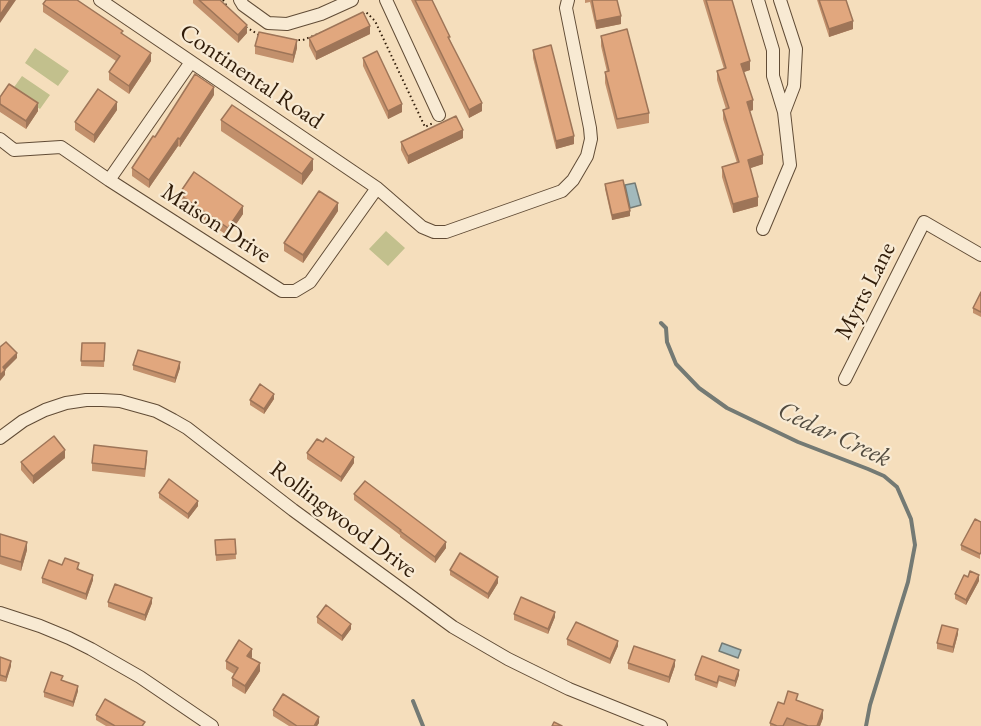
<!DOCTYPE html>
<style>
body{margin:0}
canvas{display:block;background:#f5debc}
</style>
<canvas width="981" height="726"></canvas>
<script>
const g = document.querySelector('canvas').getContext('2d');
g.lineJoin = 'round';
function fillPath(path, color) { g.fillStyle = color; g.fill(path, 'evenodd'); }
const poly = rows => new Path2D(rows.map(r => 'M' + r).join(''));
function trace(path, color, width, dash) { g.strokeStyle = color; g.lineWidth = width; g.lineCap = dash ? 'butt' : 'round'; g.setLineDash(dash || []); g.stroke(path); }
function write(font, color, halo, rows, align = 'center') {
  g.font = font + ' "EB Garamond",serif'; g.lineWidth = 4.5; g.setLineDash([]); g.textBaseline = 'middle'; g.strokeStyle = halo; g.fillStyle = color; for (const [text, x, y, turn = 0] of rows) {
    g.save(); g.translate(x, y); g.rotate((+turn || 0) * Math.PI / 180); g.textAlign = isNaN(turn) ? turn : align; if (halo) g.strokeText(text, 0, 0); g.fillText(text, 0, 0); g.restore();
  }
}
fillPath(poly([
 [35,48,69,71,58,86,25,63],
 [22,76,50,95,40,109,12,90],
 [386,231,405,248,388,266,369,249]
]), '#c2c08d');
const water = poly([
 [635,183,641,205,630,208,625,185,635,183],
 [722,643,741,650,738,658,719,651,722,643]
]);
fillPath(water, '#a2b9bc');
trace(water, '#747a74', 1.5);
trace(poly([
 [661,323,666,328,667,342,676,364,699,388,727,408,798,442,868,469,884,476,897,487,911,519,915,545,908,582,870,705,866,726],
 [413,701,423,726]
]), '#747a74', 4);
const minor = poly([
 [100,0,377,188,422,227,434,232,446,232,562,191,573,180,587,156,591,139,590,128,566,8,568,0],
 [240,0,243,5,268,23,287,24,321,14,352,0],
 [386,0,439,115],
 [758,0,773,50,773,76,784,112,790,165,763,229],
 [780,0,796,49,794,86,784,112],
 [0,139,14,150,61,147,109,180,282,291,295,291,310,282,377,188],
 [109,180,191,62],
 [845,379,924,222,981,255],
 [0,438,23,421,45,410,66,403,86,400,102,400,120,401,156,411,173,420,187,428,293,510,453,627,508,659,569,689,661,726],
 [0,613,40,626,69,638,91,649,140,677,212,726]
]);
trace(minor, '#614c36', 14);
trace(poly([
 [223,0,228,8],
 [363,14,366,12,375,21,425,127,433,123],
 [246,27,259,35],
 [294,40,303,40,323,32]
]), '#301c09', 2, [1.5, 3]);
trace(minor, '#f8ead3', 12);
fillPath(poly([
 [193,0,220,0,247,33,238,43,193,3],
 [411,0,432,0,482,111,469,118],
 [585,0,617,0,621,24,596,29,590,2,585,3],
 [703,0,732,0,750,70,744,72,753,110,750,111,763,164,750,168,758,206,733,213,722,177,722,167,737,163,723,119,723,110,726,109,717,80,717,71,724,69],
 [817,0,846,0,853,29,829,37],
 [43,4,123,34,151,61,129,94,109,80,109,72,116,61,43,12],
 [370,34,316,60,309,46,309,38],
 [601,36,649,113,649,123,617,129,605,83,605,72,607,72,601,46],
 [255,46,297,48,293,63,255,54],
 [533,50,574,144,556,149,533,58],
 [363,58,402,112,388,119,363,66],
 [214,95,180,147,178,146,149,188,132,176,132,168,155,137],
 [0,97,38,111,26,129,0,112],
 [117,110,94,143,75,130,75,122],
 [221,120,313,170,302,185,221,131],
 [463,138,408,164,401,150,401,142],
 [605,184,630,216,612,220,605,189],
 [179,194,243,214,228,236,179,202],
 [338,211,303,263,284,251,284,243],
 [981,292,981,317,973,313,973,308],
 [82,343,105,343,104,367,81,366],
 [133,365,180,368,175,383,133,370],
 [274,399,264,414,250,405,250,400],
 [307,453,354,463,341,482,307,459],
 [65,458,33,484,21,470,21,462],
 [147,459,145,477,92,471,92,463],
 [159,493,198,506,188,519,159,498],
 [354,494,446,548,435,563,400,537,400,535,354,500],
 [981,522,980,559,961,550,961,545],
 [0,534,27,550,21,571,0,564],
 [235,539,236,559,216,561,215,540],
 [62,565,79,568,79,570,93,580,86,600,42,583,42,578],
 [450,570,498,583,488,599,450,575],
 [979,581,966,605,955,599,955,594],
 [108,602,152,603,145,621,108,607],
 [514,614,555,617,548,634,514,620],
 [317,617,351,629,342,641,317,623],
 [958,634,953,653,937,649,937,643],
 [567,639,618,646,610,664,567,645],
 [0,657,11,666,6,682,0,681],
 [252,657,251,658,260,671,245,694,232,686,232,678,234,674,226,669,226,661],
 [628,663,675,666,669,683,628,669],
 [695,675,739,675,735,687,719,681,717,688,695,680],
 [63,681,78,691,73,707,44,697,44,692],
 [798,701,823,718,820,726,770,726,770,723,784,704],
 [273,710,319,723,317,726,289,726,273,716],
 [96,715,145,726,106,726,96,720]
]), '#c2906c');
fillPath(poly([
 [10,0,16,0,0,23,0,15],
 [621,16,621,24,596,29,596,21],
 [853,21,853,29,829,37,829,29],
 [247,25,247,33,238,43,238,35],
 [370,26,370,34,316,60,316,52],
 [297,40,297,48,293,63,293,55],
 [151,53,151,61,129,94,129,86],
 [750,61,750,70,741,73,741,64],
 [214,87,214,95,180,147,180,139],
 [753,100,753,110,747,112,747,102],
 [117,102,117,110,94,143,94,135],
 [38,103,38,111,26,129,26,121],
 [482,103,482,111,469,118,469,110],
 [402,104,402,112,388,119,388,111],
 [463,130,463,138,408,164,408,156],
 [574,136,574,144,556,149,556,141],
 [178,138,178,146,149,188,149,180],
 [763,155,763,164,748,169,748,160],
 [313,159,313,170,302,185,302,174],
 [758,197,758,206,733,213,733,204],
 [338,203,338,211,303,263,303,255],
 [243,206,243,214,228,236,228,228],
 [630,211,630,216,612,220,612,215],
 [17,353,17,358,5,370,5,375,0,381,0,375,3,367],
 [180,362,180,368,175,383,175,378],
 [274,394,274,399,264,414,264,409],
 [65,450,65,458,33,484,33,476],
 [354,457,354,463,341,482,341,477],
 [198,501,198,506,188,519,188,514],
 [27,542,27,550,21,571,21,562],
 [446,542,446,548,435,563,435,557],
 [93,575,93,580,86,600,86,594],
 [979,575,979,581,966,605,966,600],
 [498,577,498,583,488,599,488,594],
 [152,598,152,603,145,621,145,615],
 [555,612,555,617,548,634,548,629],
 [351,624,351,629,342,641,342,636],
 [958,629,958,634,953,653,953,647],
 [618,641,618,646,610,664,610,659],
 [252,649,252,657,247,664,247,656],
 [675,660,675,666,669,683,669,677],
 [11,661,11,666,6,682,6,677],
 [260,663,260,671,245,694,245,686],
 [739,670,739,675,735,687,735,681],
 [78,686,78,691,73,707,73,702],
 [823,710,823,718,820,726,817,726],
 [319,717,319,723,317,726,314,726]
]), '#9e7558');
const building = poly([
 [0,0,10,0,0,15,0,0],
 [46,0,77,0,123,31,121,33,151,53,129,86,109,72,120,56,43,4,46,0],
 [199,0,220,0,247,25,238,35,199,0],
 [415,0,432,0,450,37,448,37,482,103,469,110,415,0],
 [592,0,617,0,621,16,596,21,592,0],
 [706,0,732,0,750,61,741,64,753,100,747,102,763,155,748,160,758,197,733,204,722,167,739,162,723,110,729,108,717,71,726,68,706,0],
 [819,0,846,0,853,21,829,29,819,0],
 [363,12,370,26,316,52,309,38,363,12],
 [627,29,649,113,617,119,605,72,609,71,601,36,627,29],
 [259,32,297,40,293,55,255,46,259,32],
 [551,45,574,136,556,141,533,50,551,45],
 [377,51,402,104,388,111,363,58,377,51],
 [195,74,214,87,180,139,178,138,149,180,132,168,153,136,155,137,195,74],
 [9,84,38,103,26,121,0,104,0,97,9,84],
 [98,89,117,102,94,135,75,122,98,89],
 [232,105,313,159,302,174,221,120,232,105],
 [456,116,463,130,408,156,401,142,456,116],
 [194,172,243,206,228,228,179,194,194,172],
 [623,180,630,211,612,215,605,184,623,180],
 [319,191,338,203,303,255,284,243,319,191],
 [981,292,981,312,973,308,981,292],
 [6,342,17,353,3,367,5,370,0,375,0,347,6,342],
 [82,343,105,343,104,361,81,361,82,343],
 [138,350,180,362,175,378,133,365,138,350],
 [260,384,274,394,264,409,250,400,260,384],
 [54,436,65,450,33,476,21,462,54,436],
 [326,438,354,457,341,477,307,453,317,439,323,442,326,438],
 [94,445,147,451,145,469,92,463,94,445],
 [169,479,198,501,188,514,159,493,169,479],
 [365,481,446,542,435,557,400,531,401,530,354,494,365,481],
 [975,519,981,522,981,552,980,554,961,545,975,519],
 [0,534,27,542,21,562,0,556,0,534],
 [235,539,236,554,216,555,215,540,235,539],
 [460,553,498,577,488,594,450,570,460,553],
 [65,558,79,563,77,569,93,575,86,594,42,578,49,560,62,565,65,558],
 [970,571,979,575,966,600,955,594,964,575,968,577,970,571],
 [115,584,152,598,145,615,108,602,115,584],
 [521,597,555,612,548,629,514,614,521,597],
 [326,605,351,624,342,636,317,617,326,605],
 [576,622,618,641,610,659,567,639,576,622],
 [942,625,958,629,953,647,937,643,942,625],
 [239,640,252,649,247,656,260,663,245,686,232,678,238,668,226,661,239,640],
 [634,646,675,660,669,677,628,663,634,646],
 [702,656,739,670,735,681,719,676,717,683,695,675,702,656],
 [0,657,11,661,6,677,0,675,0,657],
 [51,672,63,676,61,680,78,686,73,702,44,692,51,672],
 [788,691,798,694,796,700,823,710,817,726,808,726,787,718,783,726,777,726,770,723,778,702,784,704,788,691],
 [283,694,319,717,314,726,297,726,273,710,283,694],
 [105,699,145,722,142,726,115,726,96,715,105,699],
 [554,722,562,726,552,726,554,722]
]);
fillPath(building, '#e1a77e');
trace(building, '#9e7558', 1.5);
write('24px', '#301c09', '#f8ead3', [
 ["Continental Road",251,77,34],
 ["Maison Drive",216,224,33],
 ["Myrts Lane",866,291,-63],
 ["Rollingwood Drive",343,520,37]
]);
write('italic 26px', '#524b3f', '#f8ead3', [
 ["Cedar Creek",834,435,25]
]);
</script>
